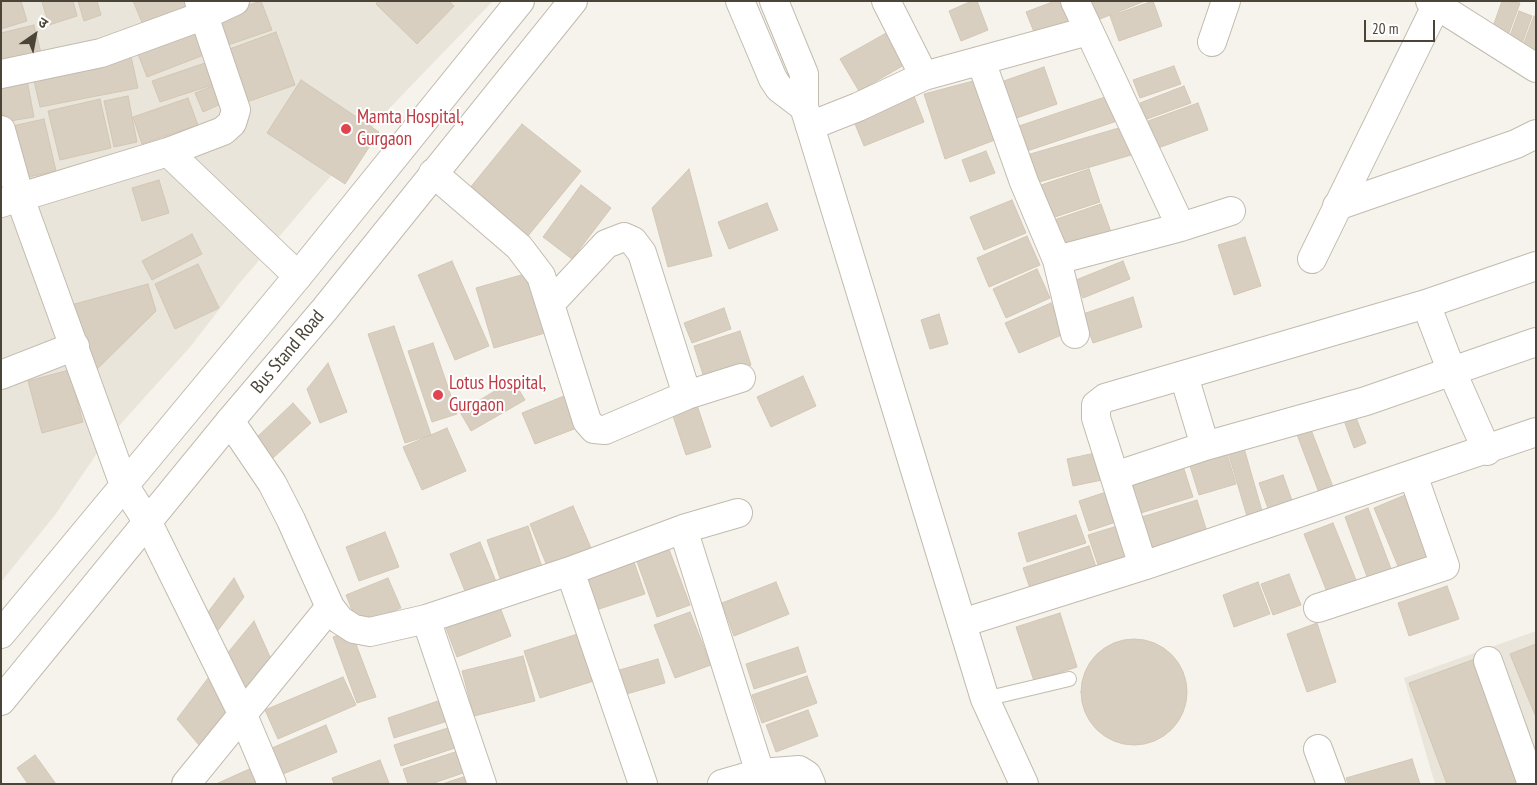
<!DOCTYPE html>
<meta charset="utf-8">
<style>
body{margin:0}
#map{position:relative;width:1537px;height:785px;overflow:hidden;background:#f6f3ec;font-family:"PT Sans Narrow","Noto Sans Devanagari",sans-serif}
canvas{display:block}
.frame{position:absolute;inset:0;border:2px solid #4b4439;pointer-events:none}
.north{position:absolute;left:10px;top:10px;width:50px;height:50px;-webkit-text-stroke:4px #fff;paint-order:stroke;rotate:33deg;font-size:14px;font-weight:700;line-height:20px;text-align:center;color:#4b4439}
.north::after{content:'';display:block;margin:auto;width:18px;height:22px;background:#4b4439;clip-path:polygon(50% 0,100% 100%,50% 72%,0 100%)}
.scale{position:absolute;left:1364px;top:20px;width:71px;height:22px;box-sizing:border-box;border:2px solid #4b4439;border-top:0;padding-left:6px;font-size:15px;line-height:18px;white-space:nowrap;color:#4b4439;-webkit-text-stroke:4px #fff;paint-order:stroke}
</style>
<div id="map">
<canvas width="1537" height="785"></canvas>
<div class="frame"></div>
<div class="north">उ</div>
<div class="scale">20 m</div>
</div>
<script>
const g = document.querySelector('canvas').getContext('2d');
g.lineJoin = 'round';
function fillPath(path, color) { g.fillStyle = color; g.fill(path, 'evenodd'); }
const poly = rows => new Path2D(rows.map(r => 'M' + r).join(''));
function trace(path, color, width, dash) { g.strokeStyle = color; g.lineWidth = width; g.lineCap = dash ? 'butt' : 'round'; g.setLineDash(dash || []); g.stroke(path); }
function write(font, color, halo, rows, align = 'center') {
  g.font = font + ' "PT Sans Narrow",sans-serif'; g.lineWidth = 4; g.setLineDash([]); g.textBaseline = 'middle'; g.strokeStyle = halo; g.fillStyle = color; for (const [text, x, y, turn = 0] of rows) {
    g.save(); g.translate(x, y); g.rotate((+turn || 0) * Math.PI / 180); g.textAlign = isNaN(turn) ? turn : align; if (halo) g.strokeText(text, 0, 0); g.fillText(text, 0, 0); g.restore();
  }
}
fillPath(poly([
 [1,1,493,1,381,117,238,285,191,346,126,418,100,449,55,515,1,582],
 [1536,631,1536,784,1435,784,1404,678]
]), '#eae5da');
const building = poly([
 [1,1,21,1,27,21,1,29,1,1],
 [46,1,73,1,77,16,49,25,42,2,46,1],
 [78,1,97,1,101,15,84,21,78,1],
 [133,1,187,1,190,8,144,27,133,1],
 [261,1,272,30,225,46,215,17,261,1],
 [378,1,449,1,454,6,417,44,376,4,378,1],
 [972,1,977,1,988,30,961,41,949,11,972,1],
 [1055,1,1062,1,1073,29,1038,42,1026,12,1055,1],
 [1081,1,1145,1,1090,23,1081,1],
 [1153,1,1162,26,1119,41,1110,16,1153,1],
 [1502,1,1520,3,1506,41,1490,35,1502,1],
 [1519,11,1532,16,1519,52,1506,47,1519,11],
 [1534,16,1536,17,1536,56,1521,51,1534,16],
 [196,20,209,53,147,77,134,44,196,20],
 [34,25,42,57,1,66,1,33,34,25],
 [276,32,295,85,244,103,224,51,276,32],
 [888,32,906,64,859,91,840,59,888,32],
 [130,52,138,88,40,107,32,72,130,52],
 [205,63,212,85,160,102,152,81,205,63],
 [1174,66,1181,84,1140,98,1133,80,1174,66],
 [1044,67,1057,104,1011,120,998,83,1044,67],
 [26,75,34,117,4,122,1,108,1,80,26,75],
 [301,80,379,132,345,184,267,133,301,80],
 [977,80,1000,138,945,159,924,94,977,80],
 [215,85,223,103,203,112,195,93,215,85],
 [1184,86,1191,103,1147,119,1140,103,1184,86],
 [1111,95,1120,120,1027,151,1019,126,1111,95],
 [128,96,137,142,114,147,104,101,128,96],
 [914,96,924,122,864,146,853,119,914,96],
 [188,98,198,125,142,144,133,117,188,98],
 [100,99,111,148,60,160,48,111,100,99],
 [1198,103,1208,130,1158,148,1148,121,1198,103],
 [44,119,56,171,20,179,8,127,44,119],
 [522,124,581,171,523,242,465,194,522,124],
 [1122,127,1131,155,1036,183,1027,155,1122,127],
 [986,151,995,173,970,182,962,160,986,151],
 [689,169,712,256,668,267,652,208,689,169],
 [1089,169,1100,202,1052,218,1041,185,1089,169],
 [159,180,169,213,142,221,132,188,159,180],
 [581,185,611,208,572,259,543,237,581,185],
 [1012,200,1026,233,984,250,970,217,1012,200],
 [767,203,778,230,729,249,718,222,767,203],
 [1101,204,1111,232,1064,248,1054,220,1101,204],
 [192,234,202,254,152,280,142,261,192,234],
 [1027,236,1040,265,989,287,977,258,1027,236],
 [1245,237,1261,286,1234,295,1218,245,1245,237],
 [452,261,489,346,455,360,418,275,452,261],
 [1123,261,1130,279,1083,298,1076,280,1123,261],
 [198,264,219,308,175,329,155,284,198,264],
 [1037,269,1050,298,1006,318,993,289,1037,269],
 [528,273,545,333,494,348,476,288,528,273],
 [148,284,156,311,91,375,71,305,148,284],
 [1133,297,1142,327,1093,343,1083,314,1133,297],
 [1051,303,1064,334,1019,353,1005,323,1051,303],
 [724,308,731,329,692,343,684,323,724,308],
 [939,314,948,344,930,349,921,320,939,314],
 [394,326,431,435,405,443,368,334,394,326],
 [740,331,751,365,705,381,694,346,740,331],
 [433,343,457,414,432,422,408,351,433,343],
 [328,363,347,412,320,423,307,389,328,363],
 [69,370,83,422,42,433,28,381,69,370],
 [803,376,816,406,771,427,757,397,803,376],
 [513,380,525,400,471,431,460,412,513,380],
 [569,394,582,426,535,444,522,413,569,394],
 [696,402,711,447,686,455,671,410,696,402],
 [293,403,311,423,273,458,255,439,293,403],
 [1353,410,1366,443,1354,448,1342,415,1353,410],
 [1310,427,1335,492,1321,498,1296,432,1310,427],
 [447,428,466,471,422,490,403,447,447,428],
 [1244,448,1264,518,1249,523,1228,452,1244,448],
 [1100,452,1107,479,1073,486,1067,459,1100,452],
 [1227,454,1236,484,1199,495,1190,466,1227,454],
 [1183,466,1193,497,1131,516,1121,485,1183,466],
 [1283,475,1294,506,1270,514,1259,483,1283,475],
 [1112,490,1122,520,1089,531,1079,501,1112,490],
 [1405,495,1431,558,1400,571,1374,508,1405,495],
 [1197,500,1209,538,1144,558,1132,520,1197,500],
 [573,506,591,548,547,566,530,524,573,506],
 [1368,508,1393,574,1369,582,1345,517,1368,508],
 [1076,515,1086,543,1027,562,1018,533,1076,515],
 [1127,523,1137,557,1099,568,1088,535,1127,523],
 [1333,523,1356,580,1327,592,1304,534,1333,523],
 [528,526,543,570,502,584,487,540,528,526],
 [385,532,399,567,359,581,346,547,385,532],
 [480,542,499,589,469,601,450,554,480,542],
 [667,544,690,605,657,617,635,556,667,544],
 [1089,546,1098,573,1032,594,1023,568,1089,546],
 [633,559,645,594,593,611,581,576,633,559],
 [1289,574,1301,605,1273,615,1261,584,1289,574],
 [234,578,244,597,212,638,202,620,234,578],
 [388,578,401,608,358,625,346,595,388,578],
 [776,582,789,614,734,636,722,603,776,582],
 [1258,582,1270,614,1234,627,1223,595,1258,582],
 [1447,586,1459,619,1409,636,1398,603,1447,586],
 [498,602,511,636,457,657,444,623,498,602],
 [690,612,711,665,675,678,654,625,690,612],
 [1060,613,1077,667,1034,681,1016,627,1060,613],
 [254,621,271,659,240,698,221,661,254,621],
 [1317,623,1336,682,1307,692,1287,634,1317,623],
 [351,631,376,697,357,703,333,637,351,631],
 [584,632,600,679,540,698,524,651,584,632],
 '1081 692a53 53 0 1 1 106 0a53 53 0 1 1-106 0Z',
 [1536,644,1536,717,1510,654,1536,644],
 [798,647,806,672,754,689,746,664,798,647],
 [523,656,535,701,474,716,462,671,523,656],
 [658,659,665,683,623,695,616,671,658,659],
 [1475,659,1521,784,1447,784,1409,683,1475,659],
 [215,669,235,708,204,751,177,719,215,669],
 [807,676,817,703,762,723,752,695,807,676],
 [343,677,356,705,278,739,265,710,343,677],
 [444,699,451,720,394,738,388,718,444,699],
 [808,710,818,736,776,752,766,725,808,710],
 [326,725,337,752,278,776,267,750,326,725],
 [451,727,458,747,401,766,394,745,451,727],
 [458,751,466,772,431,784,408,784,403,769,458,751],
 [35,755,56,784,28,784,17,768,35,755],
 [1412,759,1420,784,1348,784,1346,778,1412,759],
 [380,760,389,783,334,784,332,778,380,760],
 [256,766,264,784,216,784,256,766],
 [466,776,469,784,442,784,466,776]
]);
fillPath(building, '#d8cfc1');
trace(building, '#d3c7b4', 1);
const service = poly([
 [985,699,1069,679]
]);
const minor = poly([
 [886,1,924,76],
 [1075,1,1181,227],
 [1430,1,1536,68],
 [1212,42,1226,1],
 [981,61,1024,182,1057,260,1075,334],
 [1,74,101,53,205,15,235,1],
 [810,126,858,107,924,76,1088,31],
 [1,130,20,198,124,485,147,521,242,713,272,784],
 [168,152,298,276],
 [433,173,519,247,541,276,587,421,594,429,605,430,687,395,741,378],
 [1,203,168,152,223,131,232,123,236,110,199,1],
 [1337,206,1516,144,1536,134],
 [1312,259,1436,6],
 [1057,260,1181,227,1231,211],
 [550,304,606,244,624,237,633,241,642,253,687,395],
 [1426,304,1452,372,1487,451],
 [1,375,75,346],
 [1184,376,1205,446],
 [230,421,272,483,291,520,330,607,340,620,354,629,370,632,426,619,570,571,683,529,738,513],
 [1115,476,1205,446,1366,401,1536,342],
 [683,529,760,773],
 [1143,566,1096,418,1096,405,1105,398,1426,304,1536,266],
 [570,571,643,784],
 [1318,608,1445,566,1413,475],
 [426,619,482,784],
 [962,623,1143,566,1536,432],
 [1488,661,1532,784],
 [1318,749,1331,784],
 [186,784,330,607],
 [722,784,760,773,799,770,807,775,811,784]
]);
const tertiary = poly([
 [740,1,773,79,779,88,804,107],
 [774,1,804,74,804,107,810,126,985,699,1024,784],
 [1,634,298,276,520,1],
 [1,701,230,421,325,309,573,1]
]);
trace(service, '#c2bbae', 16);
trace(minor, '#c2bbae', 30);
trace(tertiary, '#c2bbae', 30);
trace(service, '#fff', 14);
trace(minor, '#fff', 28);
trace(tertiary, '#fff', 28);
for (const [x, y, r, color] of [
 [346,129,6,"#e0444e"],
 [438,395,6,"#e0444e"]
]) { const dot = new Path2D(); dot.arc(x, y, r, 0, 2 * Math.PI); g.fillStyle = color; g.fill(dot); trace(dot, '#fff', 2); }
write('19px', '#be3a42', '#fff', [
 ["Mamta Hospital,",357,118],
 ["Gurgaon",357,140],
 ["Lotus Hospital,",449,384],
 ["Gurgaon",449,406]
], 'left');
write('19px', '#4b4439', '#fff', [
 ["Bus Stand Road",288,352,-50]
]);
</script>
